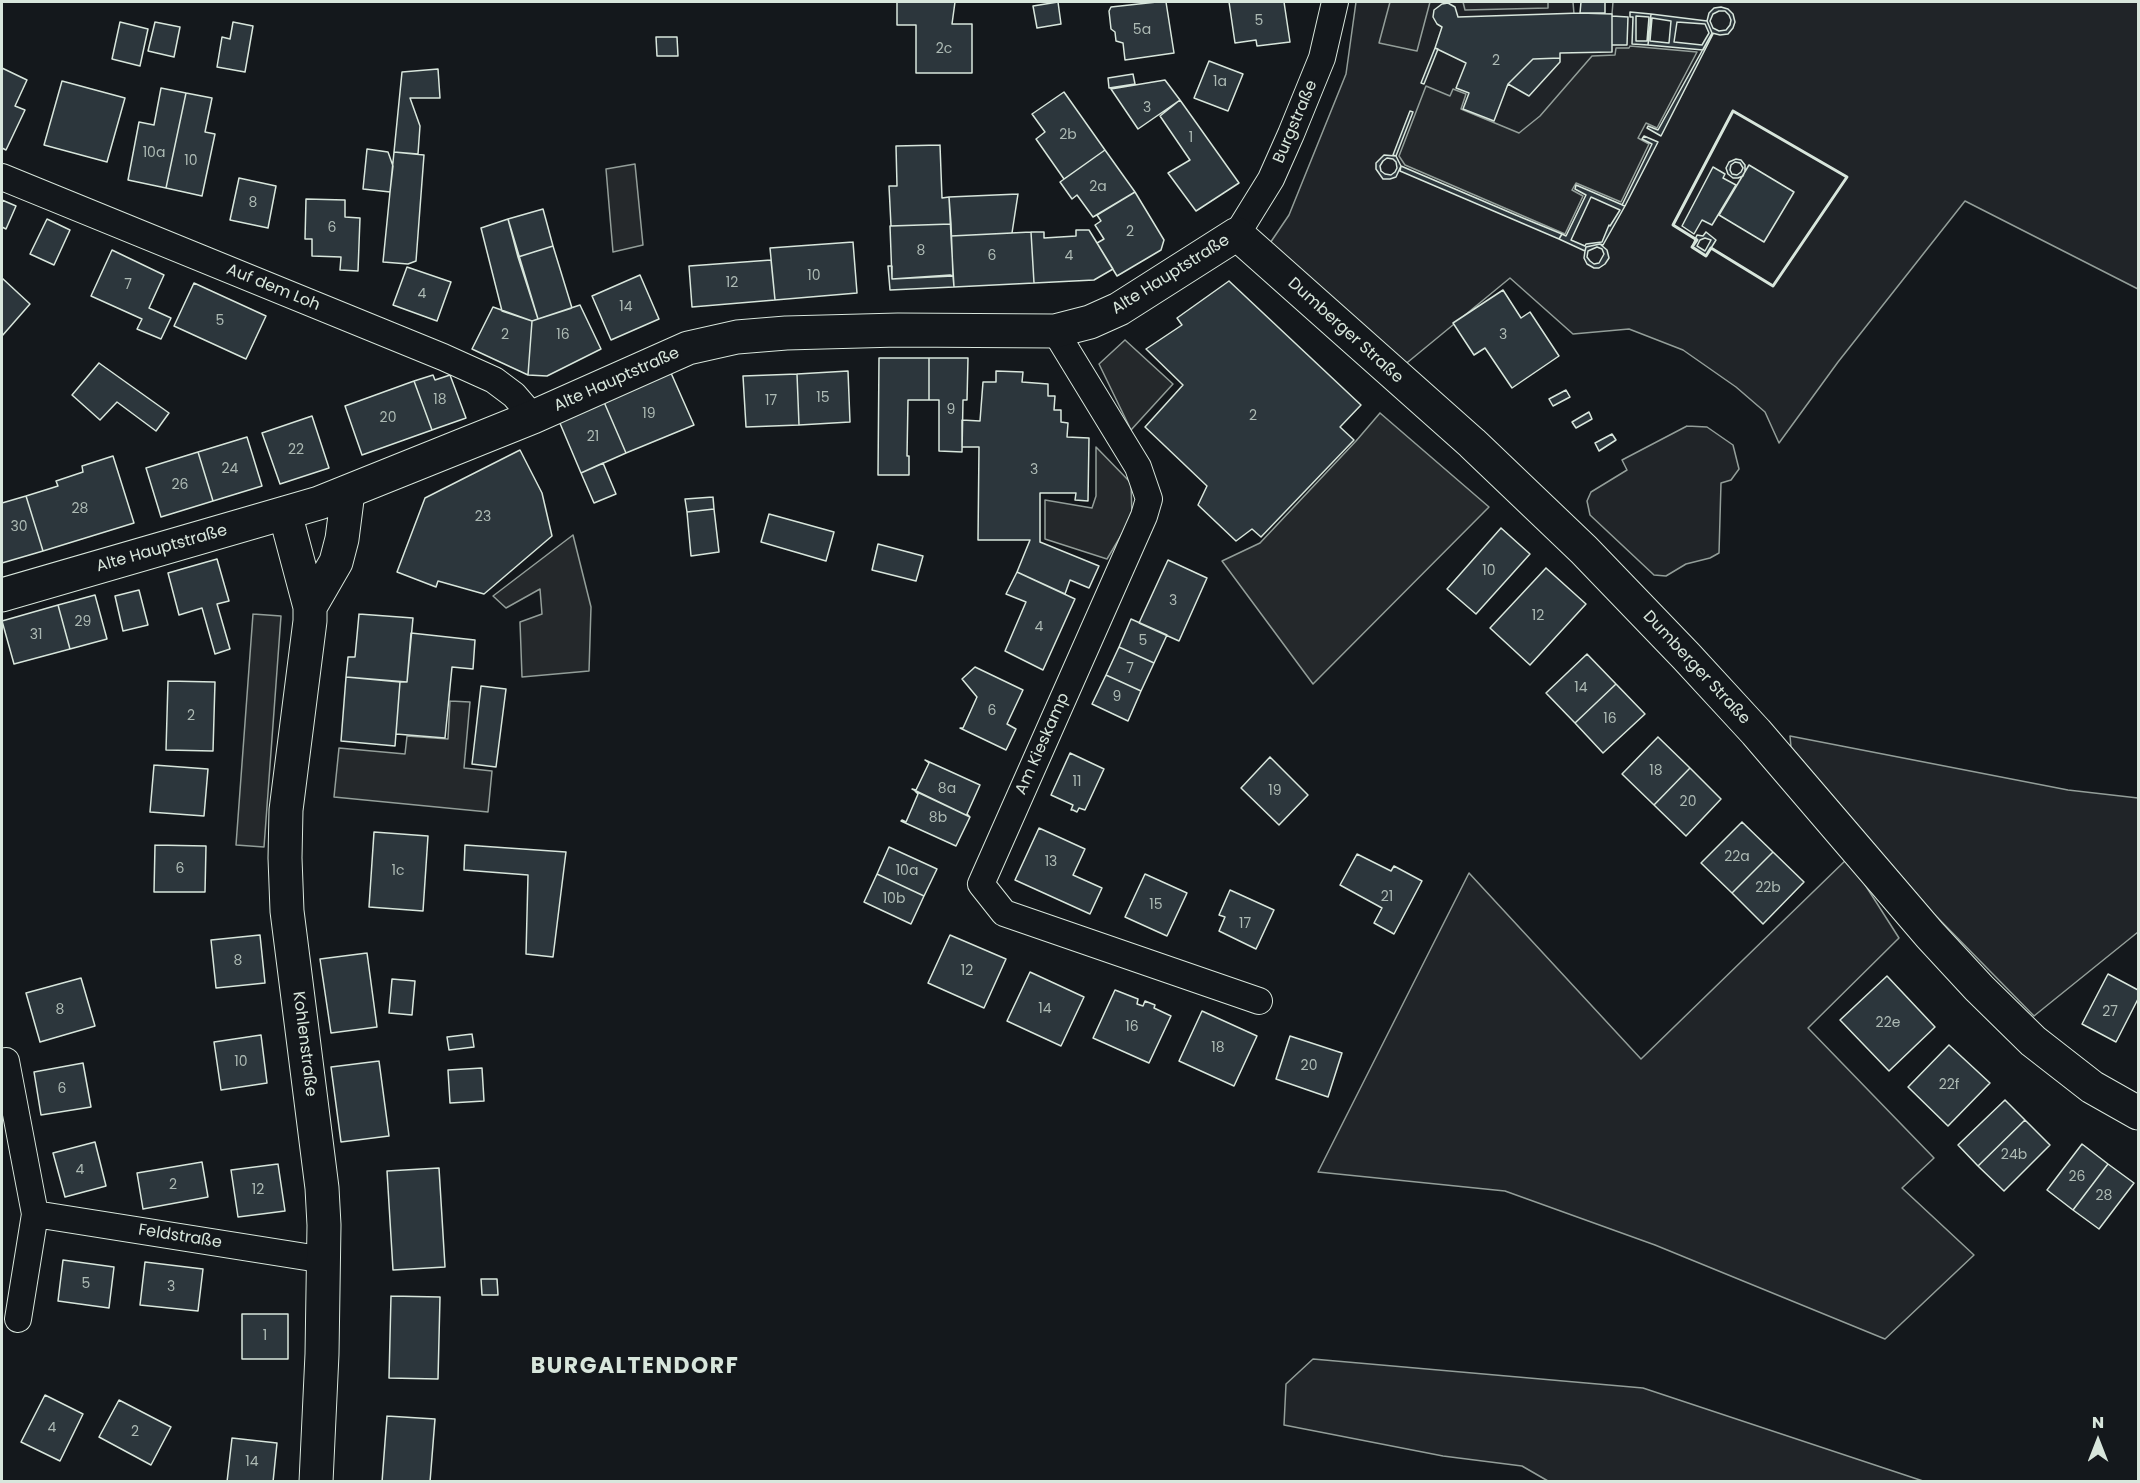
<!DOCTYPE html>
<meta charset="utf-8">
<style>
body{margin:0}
#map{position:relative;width:2140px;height:1483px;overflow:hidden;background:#14181c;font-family:Poppins,sans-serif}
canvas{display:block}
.frame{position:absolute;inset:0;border:3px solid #d8e6dc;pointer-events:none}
.north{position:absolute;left:2068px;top:1411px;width:60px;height:60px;-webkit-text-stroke:4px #14181c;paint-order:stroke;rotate:0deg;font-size:16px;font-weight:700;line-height:24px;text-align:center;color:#d8e6dc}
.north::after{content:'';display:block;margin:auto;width:21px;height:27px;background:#d8e6dc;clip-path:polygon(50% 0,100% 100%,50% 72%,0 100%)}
</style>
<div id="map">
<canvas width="2140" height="1483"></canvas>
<div class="frame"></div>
<div class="north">N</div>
</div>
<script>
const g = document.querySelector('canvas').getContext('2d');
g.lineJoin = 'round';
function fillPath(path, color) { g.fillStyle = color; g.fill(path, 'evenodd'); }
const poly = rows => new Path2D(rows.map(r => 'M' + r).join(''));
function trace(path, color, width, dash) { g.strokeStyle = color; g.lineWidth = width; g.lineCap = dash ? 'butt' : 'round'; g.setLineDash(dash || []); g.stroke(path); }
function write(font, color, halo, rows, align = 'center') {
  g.font = font + ' Poppins,sans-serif'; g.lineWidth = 4.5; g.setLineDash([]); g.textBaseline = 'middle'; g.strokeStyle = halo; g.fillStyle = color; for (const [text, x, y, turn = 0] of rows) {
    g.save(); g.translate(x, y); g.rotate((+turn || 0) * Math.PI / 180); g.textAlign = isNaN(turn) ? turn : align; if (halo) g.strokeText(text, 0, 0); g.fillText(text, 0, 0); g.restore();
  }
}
const green = poly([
 [1356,2,1573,2,1574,14,1612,14,1613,2,2138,2,2138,289,1965,201,1838,362,1779,443,1765,412,1736,387,1683,350,1629,329,1573,334,1510,278,1397,371,1264,252,1289,215,1346,74,1356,2],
 [1687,426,1707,427,1733,445,1739,469,1731,480,1721,483,1719,553,1710,558,1686,564,1666,576,1654,575,1590,515,1587,501,1591,492,1627,470,1622,460,1687,426],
 [1790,736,2068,790,2138,798,2138,932,2034,1016,1934,914,1791,747,1790,736],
 [1848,858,1899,938,1808,1028,1934,1158,1902,1188,1974,1255,1885,1339,1655,1245,1505,1191,1318,1172,1469,873,1641,1059,1848,858],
 [1313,1359,1643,1388,1923,1481,1548,1481,1522,1466,1443,1456,1284,1425,1286,1384,1313,1359]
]);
fillPath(green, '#202428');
trace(green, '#939e99', 1.5);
const parking = poly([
 [1390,2,1430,2,1417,51,1379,43,1390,2],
 [1463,2,1548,2,1548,8,1465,10,1463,2],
 [1630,46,1697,52,1657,128,1646,123,1638,138,1649,144,1621,202,1576,183,1572,190,1583,196,1565,234,1405,165,1399,156,1426,86,1450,96,1453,89,1466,94,1461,109,1519,133,1540,116,1592,56,1615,55,1616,48,1629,48,1630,46],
 [635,164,643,245,613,252,606,169,635,164],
 [1125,340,1173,384,1131,430,1099,364,1125,340],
 [1380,413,1489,507,1313,684,1222,561,1260,543,1356,441,1380,413],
 [1096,447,1131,483,1132,517,1107,559,1045,539,1045,500,1092,508,1096,496,1096,447],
 [573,535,591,607,589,671,522,677,520,622,542,614,540,589,506,608,493,596,573,535],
 [253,614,281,616,264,847,236,845,253,614],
 [450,701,470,702,464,768,492,771,488,812,334,797,339,748,405,754,407,736,448,739,450,701]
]);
fillPath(parking, '#24282b');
trace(parking, '#939e99', 1.5);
const building = poly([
 [897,2,955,2,952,24,972,24,972,73,916,73,916,25,897,25,897,2],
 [1058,2,1061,24,1037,28,1033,6,1058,2],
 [1157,2,1166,2,1174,53,1125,60,1123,43,1116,41,1115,32,1111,29,1109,11,1111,7,1157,2],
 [1229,2,1284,2,1290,42,1257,46,1256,40,1235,43,1229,2],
 [1581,2,1605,2,1605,13,1580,13,1581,2],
 [1448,3,1455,7,1458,17,1580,13,1612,14,1612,52,1560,53,1560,58,1533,59,1508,84,1494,121,1463,109,1469,93,1456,88,1466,63,1435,48,1442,27,1437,24,1433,17,1434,10,1442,4,1448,3],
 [1721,7,1728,9,1733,14,1735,22,1733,28,1728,34,1720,35,1712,33,1707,21,1709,13,1714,8,1721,7],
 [1719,11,1725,11,1729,15,1731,20,1730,25,1726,30,1719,31,1713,28,1710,21,1713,14,1719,11],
 [1630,12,1651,14,1648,45,1632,44,1633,17,1630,17,1630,12],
 [1636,16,1649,17,1647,41,1636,41,1636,16],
 [1651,14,1707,21,1712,33,1703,50,1648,45,1651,14],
 [1652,18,1671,21,1669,43,1650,41,1652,18],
 [1677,22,1705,24,1709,33,1702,45,1674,42,1677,22],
 [1612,16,1628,17,1627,45,1612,45,1612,16],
 [120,22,148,29,140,66,112,59,120,22],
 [155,22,180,27,174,57,148,51,155,22],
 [233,22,253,26,245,72,217,67,222,37,230,39,233,22],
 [1712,33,1713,34,1661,136,1647,128,1648,126,1658,130,1712,33],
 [656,37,677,37,678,56,657,56,656,37],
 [1435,48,1438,49,1424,84,1421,83,1435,48],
 [1560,58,1560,62,1529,96,1508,84,1533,59,1560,58],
 [1209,61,1243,74,1228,111,1194,98,1209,61],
 [2,68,27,80,15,106,25,110,6,150,2,148,2,68],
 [438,69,440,98,410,98,420,126,418,154,394,152,402,72,438,69],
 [1133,74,1135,84,1109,88,1108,78,1133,74],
 [1165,80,1180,100,1138,129,1111,89,1165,80],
 [62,81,125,98,107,162,44,145,62,81],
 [161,88,186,93,166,188,128,180,139,122,154,125,161,88],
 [1064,92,1105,150,1064,179,1036,139,1045,132,1032,114,1064,92],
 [186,93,212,98,205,132,215,134,202,196,166,188,186,93],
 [1180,100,1239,183,1196,211,1168,173,1190,160,1160,116,1180,100],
 [1410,111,1413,112,1396,156,1393,155,1410,111],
 [1644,136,1658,142,1625,206,1622,205,1652,144,1642,139,1644,136],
 [940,145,942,198,949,197,951,224,891,226,889,186,897,186,896,146,940,145],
 [367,149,388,152,393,166,390,192,363,189,367,149],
 [1105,150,1135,192,1093,217,1077,195,1072,199,1060,182,1105,150],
 [394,152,424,155,416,261,408,264,383,262,394,152],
 [1384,155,1396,156,1401,166,1396,177,1390,179,1383,179,1376,169,1376,163,1384,155],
 [1387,158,1393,159,1396,162,1397,168,1395,172,1391,175,1385,174,1381,171,1380,166,1383,161,1387,158],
 [1736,159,1741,160,1745,165,1745,171,1743,176,1738,178,1733,178,1728,174,1726,168,1729,162,1736,159],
 [1735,162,1740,163,1743,168,1741,172,1737,175,1732,174,1730,170,1731,165,1735,162],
 [1749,165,1794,192,1764,242,1719,215,1749,165],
 [1401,166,1523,218,1562,234,1559,239,1400,171,1401,166],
 [1713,167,1725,174,1723,178,1736,185,1712,225,1702,220,1694,234,1682,226,1713,167],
 [239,178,276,186,268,228,230,220,239,178],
 [1576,185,1625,206,1603,245,1600,244,1586,247,1585,251,1559,239,1562,234,1566,236,1586,195,1575,189,1576,185],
 [1591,197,1620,210,1610,226,1609,225,1602,242,1586,244,1585,246,1571,240,1591,197],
 [1135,192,1164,240,1161,250,1117,276,1097,243,1104,239,1095,225,1101,221,1097,215,1135,192],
 [1018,194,1012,233,951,236,949,197,1018,194],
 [306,199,345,200,345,217,360,218,358,271,340,270,341,257,312,256,312,239,305,239,306,199],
 [2,200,16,206,6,229,2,227,2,200],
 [543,209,553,246,518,257,508,219,543,209],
 [47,219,70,230,54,265,30,254,47,219],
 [508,219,538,319,532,321,502,311,481,228,508,219],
 [951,224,953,276,892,279,890,226,951,224],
 [1076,230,1089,230,1113,269,1094,280,1034,283,1031,232,1044,232,1044,238,1076,236,1076,230],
 [1031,232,1034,283,954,287,951,236,1031,232],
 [1706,232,1716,240,1706,256,1692,247,1697,235,1703,236,1706,232],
 [1705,238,1711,240,1705,251,1697,246,1700,240,1705,238],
 [853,242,857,293,775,300,770,248,853,242],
 [1600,244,1607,250,1609,258,1605,264,1599,268,1594,268,1587,264,1584,258,1585,251,1586,247,1600,244],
 [1597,247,1602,249,1604,254,1599,263,1594,264,1590,261,1587,257,1588,251,1597,247],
 [553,246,572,308,538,319,518,257,553,246],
 [112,250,164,275,149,308,171,318,161,339,137,329,142,319,91,296,112,250],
 [771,260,775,300,692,307,689,266,771,260],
 [888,266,892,266,892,279,950,275,953,276,954,287,890,290,888,266],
 [407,267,451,282,437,321,393,305,407,267],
 [640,275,659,319,611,340,592,296,640,275],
 [2,278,30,304,2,336,2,278],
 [1229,281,1361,405,1340,427,1354,440,1261,537,1252,529,1236,541,1198,505,1207,486,1145,427,1183,385,1146,349,1182,325,1177,318,1229,281],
 [194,283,266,316,246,359,174,326,194,283],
 [1503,290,1521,318,1530,312,1559,356,1512,388,1485,348,1474,355,1453,323,1503,290],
 [580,305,601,349,547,376,528,375,532,321,580,305],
 [493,307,532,321,528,375,472,349,493,307],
 [879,358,929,358,929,400,908,400,907,456,909,456,909,475,878,475,879,358],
 [929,358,968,358,967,400,963,400,962,452,939,451,939,400,929,400,929,358],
 [99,363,169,413,156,431,117,402,100,420,72,395,99,363],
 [848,371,850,422,799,425,797,374,848,371],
 [996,371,1023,372,1022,382,1048,384,1048,396,1055,396,1054,410,1061,410,1061,422,1068,423,1067,437,1089,438,1088,501,1075,500,1076,493,1040,493,1040,542,1099,566,1089,588,1070,580,1065,594,1017,572,1030,540,978,540,979,447,962,447,962,420,980,421,983,382,996,382,996,371],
 [671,373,694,425,626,453,604,402,671,373],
 [797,374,799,425,746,427,743,376,797,374],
 [433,375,435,380,450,375,466,418,432,430,414,381,433,375],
 [414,381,432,430,362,455,345,406,414,381],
 [1566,390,1570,397,1553,406,1549,399,1566,390],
 [604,402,626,453,581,473,559,421,604,402],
 [1589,412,1592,419,1576,428,1572,422,1589,412],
 [312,416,329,468,280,484,262,433,312,416],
 [1612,434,1616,440,1599,451,1595,443,1612,434],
 [247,437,262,486,213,501,198,452,247,437],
 [520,450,542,493,552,536,484,594,438,581,436,587,397,572,425,498,520,450],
 [198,452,213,501,161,517,146,468,198,452],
 [113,456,134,523,43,551,26,496,58,486,56,481,83,472,82,466,113,456],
 [603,463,616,494,594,503,581,473,603,463],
 [26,496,43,551,2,563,2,503,26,496],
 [713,497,714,509,687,512,685,499,713,497],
 [714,509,719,552,691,556,687,512,714,509],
 [769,514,834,532,826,561,761,542,769,514],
 [1501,528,1530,554,1476,614,1447,589,1501,528],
 [878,544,923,556,916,581,872,570,878,544],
 [217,559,229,601,217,604,230,649,215,654,202,608,179,615,168,573,217,559],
 [1168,560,1207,578,1179,641,1139,623,1168,560],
 [1546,568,1586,604,1530,665,1490,628,1546,568],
 [1017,572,1075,599,1043,670,1005,651,1026,602,1006,594,1017,572],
 [139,590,148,625,123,631,115,596,139,590],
 [95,595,107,639,70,649,58,605,95,595],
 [58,605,70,649,14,664,2,621,58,605],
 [359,614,413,618,407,682,346,677,348,657,355,657,359,614],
 [1131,619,1167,635,1154,663,1119,647,1131,619],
 [411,633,475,640,473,669,452,667,445,738,396,734,400,682,407,682,411,633],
 [1119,647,1154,663,1141,691,1106,675,1119,647],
 [1587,654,1616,684,1575,723,1546,693,1587,654],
 [975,667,1023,690,1007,724,1016,729,1006,750,960,728,963,728,977,697,962,679,975,667],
 [1106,675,1141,691,1128,721,1092,704,1106,675],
 [346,677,400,682,395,746,341,741,346,677],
 [168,681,215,682,213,751,166,750,168,681],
 [1616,684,1645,714,1603,753,1575,723,1616,684],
 [481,686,506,689,496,767,472,764,481,686],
 [1658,737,1690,768,1654,805,1622,774,1658,737],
 [1070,753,1104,769,1085,810,1079,808,1077,812,1073,810,1071,810,1073,805,1051,795,1070,753],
 [1270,757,1308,795,1279,825,1241,788,1270,757],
 [925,760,980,785,967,814,970,817,912,789,916,790,929,763,925,760],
 [154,765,208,769,204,816,150,812,154,765],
 [1690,768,1721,799,1686,836,1654,805,1690,768],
 [915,791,970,817,956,846,901,821,902,820,906,822,918,794,915,791],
 [1742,822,1773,852,1732,893,1701,863,1742,822],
 [1039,828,1085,849,1073,875,1102,888,1090,914,1015,880,1039,828],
 [374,832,428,836,423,911,369,907,374,832],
 [155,845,206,846,205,892,154,892,155,845],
 [465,845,566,852,553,957,526,954,528,875,464,870,465,845],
 [889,847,937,869,924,896,877,874,889,847],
 [1773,852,1804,882,1763,924,1732,893,1773,852],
 [1357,854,1391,871,1394,866,1422,881,1394,934,1374,923,1382,908,1340,885,1357,854],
 [877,874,924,896,911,924,864,902,877,874],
 [1145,874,1187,893,1167,936,1125,917,1145,874],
 [1230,890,1274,910,1256,949,1219,931,1225,917,1219,915,1230,890],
 [260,935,265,983,216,988,211,940,260,935],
 [950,935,1006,959,984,1008,928,983,950,935],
 [367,953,377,1027,331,1033,320,959,367,953],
 [1030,972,1084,997,1061,1046,1007,1021,1030,972],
 [2108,974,2138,990,2138,999,2116,1042,2082,1024,2108,974],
 [1887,976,1935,1027,1889,1071,1840,1020,1887,976],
 [81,978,95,1026,40,1042,26,993,81,978],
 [392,979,415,981,412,1015,389,1013,392,979],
 [1115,990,1138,999,1137,1004,1143,1006,1145,1001,1155,1005,1154,1008,1171,1016,1149,1063,1093,1038,1115,990],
 [1202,1011,1257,1036,1234,1086,1179,1061,1202,1011],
 [472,1034,474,1047,449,1050,447,1037,472,1034],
 [261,1035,267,1083,221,1090,214,1042,261,1035],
 [1290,1036,1342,1053,1328,1097,1276,1079,1290,1036],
 [1949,1045,1990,1083,1948,1126,1908,1087,1949,1045],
 [379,1061,389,1136,341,1142,331,1067,379,1061],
 [83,1063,91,1107,41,1115,34,1072,83,1063],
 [482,1068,484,1101,450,1103,448,1070,482,1068],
 [2005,1100,2025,1120,1978,1166,1958,1145,2005,1100],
 [2025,1120,2050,1145,2004,1191,1978,1166,2025,1120],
 [95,1142,106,1186,65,1197,53,1153,95,1142],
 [2082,1144,2108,1164,2073,1210,2047,1190,2082,1144],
 [202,1162,208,1197,143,1209,137,1173,202,1162],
 [278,1164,285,1211,238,1217,231,1170,278,1164],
 [2108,1164,2134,1183,2099,1229,2073,1210,2108,1164],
 [439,1168,445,1267,393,1270,387,1171,439,1168],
 [63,1260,114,1267,109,1308,58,1301,63,1260],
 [145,1262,203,1269,198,1311,140,1305,145,1262],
 [481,1279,497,1279,498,1295,482,1295,481,1279],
 [391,1296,440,1297,438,1379,389,1378,391,1296],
 [242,1314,288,1314,288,1359,242,1359,242,1314],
 [45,1395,83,1414,60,1461,21,1442,45,1395],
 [119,1400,171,1427,151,1465,99,1437,119,1400],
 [387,1416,435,1419,430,1482,382,1482,387,1416],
 [232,1438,277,1443,273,1482,227,1482,232,1438]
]);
fillPath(building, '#2c363c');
trace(building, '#d8e6dc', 1.5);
const street = poly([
 [2,177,443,357,494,380,514,395,533,417],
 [1237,234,1271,179,1291,134,1322,58,1335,2],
 [1055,331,1138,467,1149,499,1144,516,981,884,1004,913,1259,1001],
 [6,1061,35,1214,18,1319],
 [35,1214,325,1260]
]);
const secondary = poly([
 [285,513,310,607,310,621,286,810,285,858,287,911,322,1188,324,1225,322,1354,316,1482],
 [2,595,319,503,533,417,688,348,737,337,786,333,898,330,1055,331,1090,322,1119,309,1237,234,1472,443,1584,550,1686,656,1756,732,1930,935,1979,988,2033,1041,2092,1087,2138,1113],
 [310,607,336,562,342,539,348,492]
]);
trace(street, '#d8e6dc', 28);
trace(secondary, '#d8e6dc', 35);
trace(street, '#14181c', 26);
trace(secondary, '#14181c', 33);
trace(poly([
 [1733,111,1847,177,1773,286,1711,248,1706,256,1692,247,1697,240,1673,225,1733,111]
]), '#d8e6dc', 3);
write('14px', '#adbab4', null, [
 ["5",1259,21],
 ["5a",1142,30],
 ["2c",944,49],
 ["2",1496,61],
 ["1a",1220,82],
 ["3",1147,108],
 ["2b",1068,135],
 ["1",1191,138],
 ["10a",154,153],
 ["10",191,161],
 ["2a",1098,187],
 ["8",253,203],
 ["6",332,228],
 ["2",1130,232],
 ["8",921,251],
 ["6",992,256],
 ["4",1069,256],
 ["10",814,276],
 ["12",732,283],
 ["7",128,285],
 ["4",422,294],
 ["14",626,307],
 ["5",220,321],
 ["2",505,335],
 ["16",563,335],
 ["3",1503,335],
 ["15",823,398],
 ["18",440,400],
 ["17",771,401],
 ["9",951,410],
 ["19",649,414],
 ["2",1253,416],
 ["20",388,418],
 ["21",593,437],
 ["22",296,450],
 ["24",230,469],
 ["3",1034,470],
 ["26",180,485],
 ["28",80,509],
 ["23",483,517],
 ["30",19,527],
 ["10",1489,571],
 ["3",1173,601],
 ["12",1538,616],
 ["29",83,622],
 ["4",1039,627],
 ["31",36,635],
 ["5",1143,641],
 ["7",1130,669],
 ["14",1581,688],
 ["9",1117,697],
 ["6",992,711],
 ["2",191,716],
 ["16",1610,719],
 ["18",1656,771],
 ["11",1077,782],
 ["8a",947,789],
 ["19",1275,791],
 ["20",1688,802],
 ["8b",938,818],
 ["22a",1737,857],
 ["13",1051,862],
 ["6",180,869],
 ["1c",398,871],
 ["10a",907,871],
 ["22b",1768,888],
 ["21",1387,897],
 ["10b",894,899],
 ["15",1156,905],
 ["17",1245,924],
 ["8",238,961],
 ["12",967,971],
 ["14",1045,1009],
 ["8",60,1010],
 ["27",2110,1012],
 ["22e",1888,1023],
 ["16",1132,1027],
 ["18",1218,1048],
 ["10",241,1062],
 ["20",1309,1066],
 ["22f",1949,1085],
 ["6",62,1089],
 ["24b",2014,1155],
 ["4",80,1170],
 ["26",2077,1177],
 ["2",173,1185],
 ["12",258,1190],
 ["28",2104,1196],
 ["5",86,1284],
 ["3",171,1287],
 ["1",265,1336],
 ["4",52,1428],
 ["2",135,1432],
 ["14",252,1462]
]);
write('16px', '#d8e6dc', '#14181c', [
 ["Burgstraße",1296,122,-67],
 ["Alte Hauptstraße",1171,275,-32],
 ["Auf dem Loh",273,288,22],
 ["Dumberger Straße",1345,331,42],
 ["Alte Hauptstraße",617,380,-24],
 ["Alte Hauptstraße",162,549,-16],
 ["Dumberger Straße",1696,668,47],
 ["Am Kieskamp",1043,744,-66],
 ["Kohlenstraße",304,1044,83],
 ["Feldstraße",180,1237,9]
]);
g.letterSpacing = '1.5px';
write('bold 22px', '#d8e6dc', '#14181c', [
 ["BURGALTENDORF",635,1367]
]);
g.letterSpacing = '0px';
</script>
